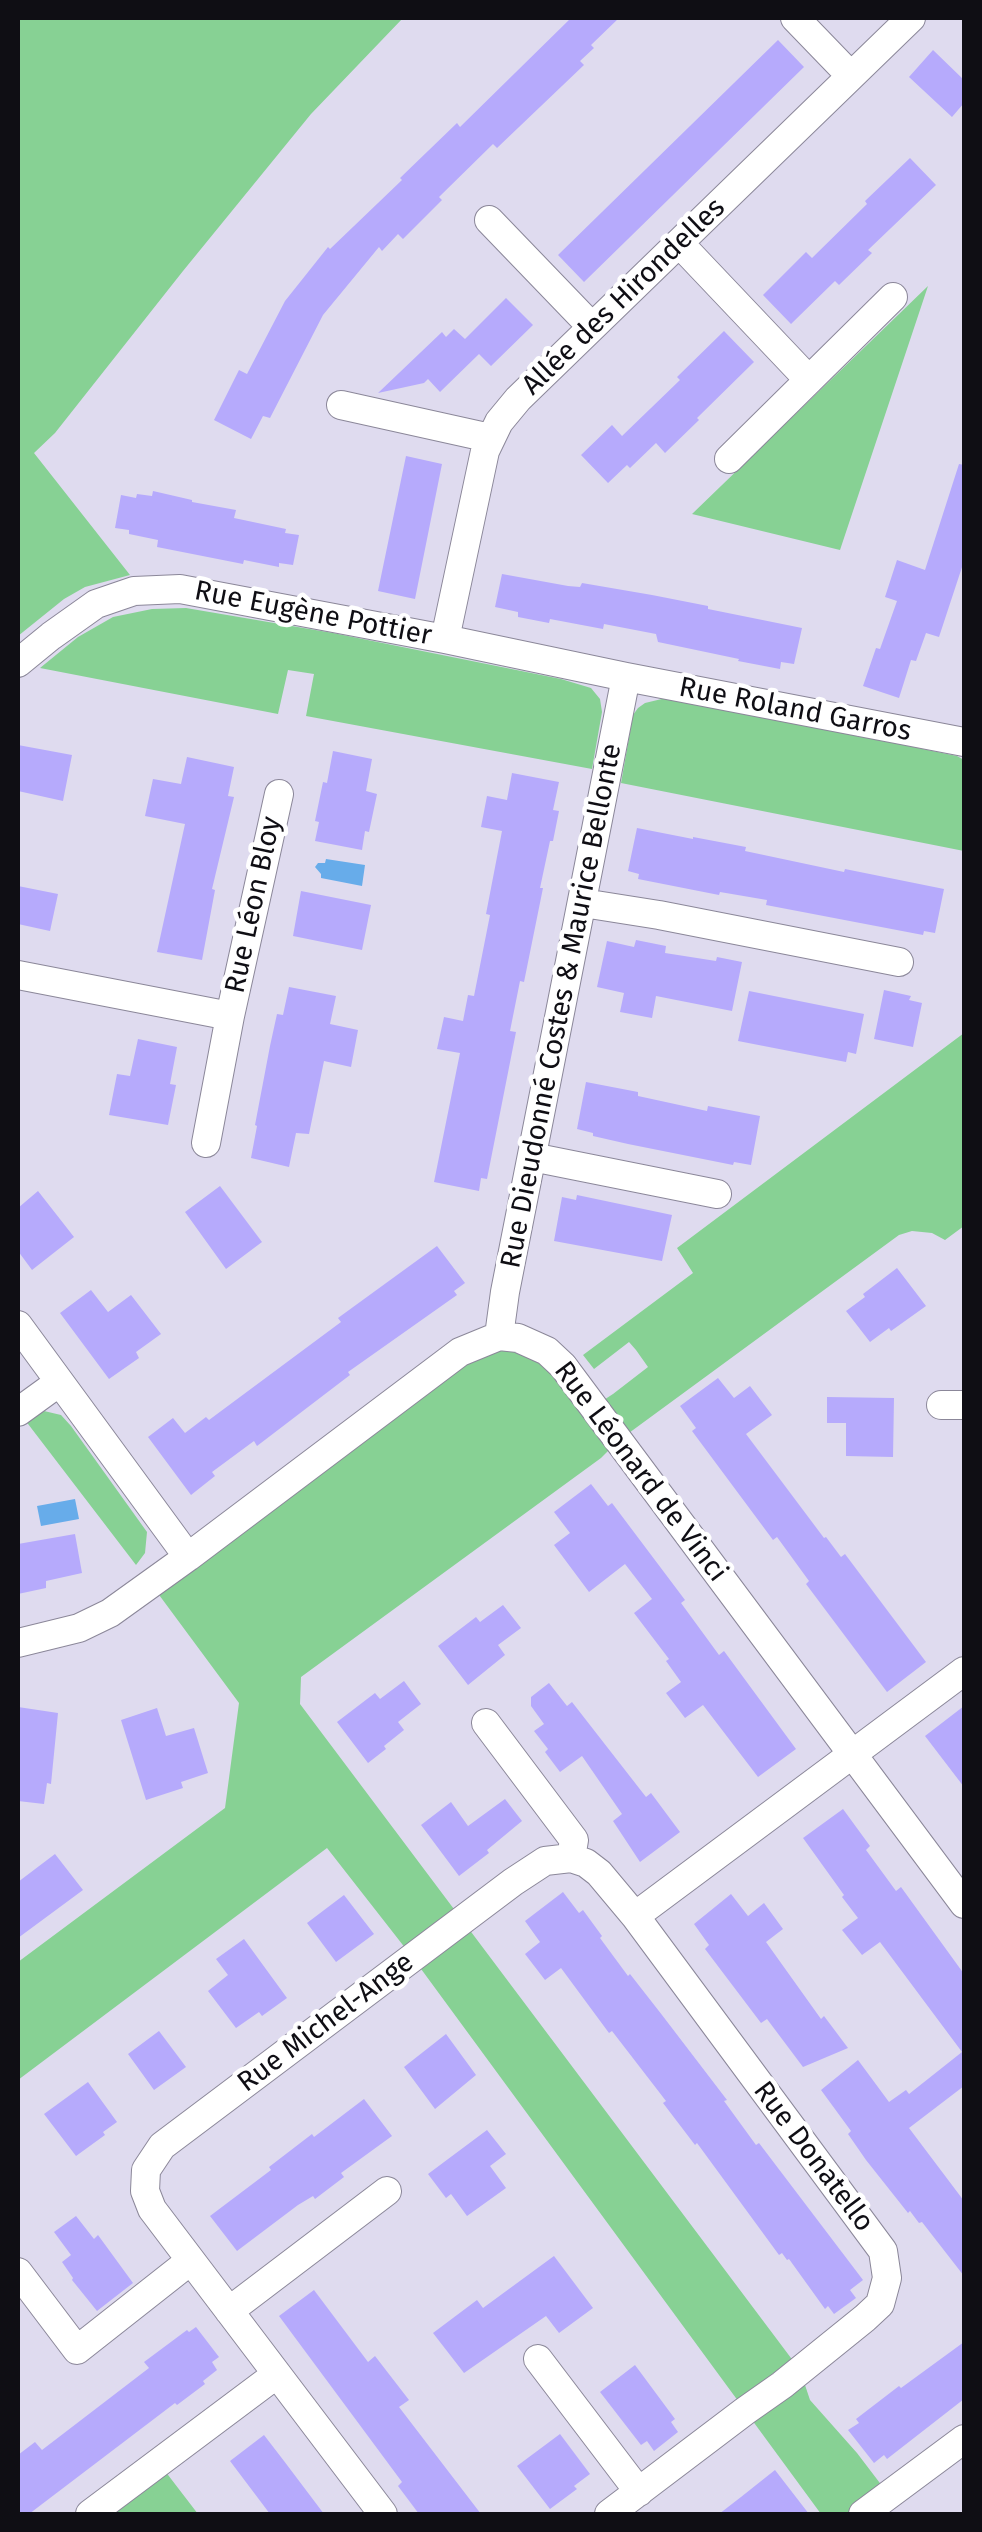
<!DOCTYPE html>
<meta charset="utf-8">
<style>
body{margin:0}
#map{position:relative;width:982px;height:2532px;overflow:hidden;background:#dfdbef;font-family:"Fira Sans",sans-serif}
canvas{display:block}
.frame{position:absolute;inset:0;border:20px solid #0f0e14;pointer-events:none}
</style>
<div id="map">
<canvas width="982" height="2532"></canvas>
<div class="frame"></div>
</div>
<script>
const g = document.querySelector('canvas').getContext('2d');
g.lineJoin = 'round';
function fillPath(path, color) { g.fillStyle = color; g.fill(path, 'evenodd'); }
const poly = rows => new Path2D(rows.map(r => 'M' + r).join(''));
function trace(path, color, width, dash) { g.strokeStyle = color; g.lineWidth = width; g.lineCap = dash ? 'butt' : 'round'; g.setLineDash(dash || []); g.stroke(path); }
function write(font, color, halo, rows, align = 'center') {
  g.font = font + ' "Fira Sans",sans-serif'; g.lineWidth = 9; g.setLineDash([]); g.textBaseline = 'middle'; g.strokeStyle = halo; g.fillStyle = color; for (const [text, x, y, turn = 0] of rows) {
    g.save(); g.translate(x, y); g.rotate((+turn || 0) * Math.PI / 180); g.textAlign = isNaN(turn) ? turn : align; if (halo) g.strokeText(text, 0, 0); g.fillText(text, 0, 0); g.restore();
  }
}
fillPath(poly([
 [18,18,403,18,311,114,183,271,55,433,34,453,130,575,85,587,64,599,18,636],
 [928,286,840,550,692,514],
 [186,608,333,633,561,679,591,688,600,699,602,712,592,769,306,716,314,674,288,670,278,714,40,668,78,637,113,617,152,609],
 [670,697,957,756,964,760,964,851,621,783,633,715,638,708,645,703],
 [964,1033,964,1226,945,1240,932,1233,912,1231,899,1235,618,1441,601,1458,301,1677,300,1704,800,2370,810,2400,857,2453,889,2495,863,2514,821,2514,413,1958,327,1848,18,2080,18,1962,225,1808,239,1703,151,1584,460,1352,509,1336,593,1407,613,1394,648,1367,636,1350,629,1342,594,1369,583,1355,693,1273,677,1248],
 [44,1411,61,1415,71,1426,147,1532,145,1553,136,1565,25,1420],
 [165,2471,198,2514,107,2514]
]), '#87d194');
fillPath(poly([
 [326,859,365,865,362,886,321,878,321,874,315,867,318,863,325,863],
 [75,1499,79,1519,41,1526,37,1506]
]), '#67acea');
fillPath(poly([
 [571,18,619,18,591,45,594,48,580,61,584,65,497,148,493,144,439,197,442,200,403,239,398,234,382,251,379,247,323,315,270,418,263,416,251,439,214,420,239,370,247,374,285,301,328,247,330,249,402,180,400,178,457,123,460,127],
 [778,40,804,67,584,282,558,255],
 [933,50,964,80,964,103,952,117,909,77],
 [910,158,936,185,868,250,872,253,839,285,835,281,791,324,763,295,806,252,812,258,867,204,865,201],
 [506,298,533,325,491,366,479,354,440,392,428,379,424,383,378,393,442,332,446,337,454,329,465,339],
 [724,331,754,362,697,418,699,420,665,453,656,443,630,468,627,465,608,483,581,455,612,425,622,436,680,380,677,377],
 [406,456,442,464,415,599,378,591],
 [959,464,964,465,964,561,939,637,926,633,916,661,911,660,899,698,863,686,876,648,880,649,897,601,885,597,897,560,925,570],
 [153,491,192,500,192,502,236,510,234,518,286,529,285,533,299,535,293,565,279,563,279,567,244,560,243,564,157,547,158,540,129,534,129,530,115,528,121,495,136,498,137,494,152,496],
 [502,574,568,586,580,587,582,583,652,595,708,606,708,609,802,628,794,664,781,662,780,669,738,661,739,659,658,642,656,634,604,624,603,629,550,619,549,623,518,617,518,612,495,607],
 [18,745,72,755,63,801,18,791],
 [333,751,372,759,366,791,377,794,369,832,365,831,362,850,315,841,319,822,315,821,323,782,327,783],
 [187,757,234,767,228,796,234,797,212,889,215,890,202,960,157,952,185,824,145,816,153,779,181,784],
 [512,773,559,782,553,810,559,811,553,841,550,841,540,888,543,888,524,982,520,981,510,1031,516,1032,487,1179,481,1178,479,1191,434,1182,460,1053,437,1049,444,1017,463,1021,468,995,474,996,490,915,486,914,502,831,481,827,487,796,507,800],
 [637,828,693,839,693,837,746,847,745,851,844,872,845,869,944,889,935,933,924,931,923,935,766,905,767,900,720,892,719,895,638,879,639,874,628,871],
 [18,886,58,894,50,931,18,924],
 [301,891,371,905,362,950,293,936],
 [636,940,666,946,665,953,716,961,717,957,742,962,732,1011,656,996,652,1018,620,1012,624,993,597,987,607,941,634,947],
 [289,987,336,996,330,1024,358,1030,351,1067,324,1061,309,1134,296,1133,289,1167,251,1158,257,1126,255,1125,270,1046,277,1014,283,1015],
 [884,990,911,996,909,1000,922,1003,913,1047,874,1039],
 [749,991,864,1014,856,1054,848,1052,846,1062,738,1041],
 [138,1039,177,1047,170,1084,176,1085,168,1125,109,1115,117,1074,130,1076],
 [586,1082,638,1092,638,1096,707,1111,708,1106,760,1116,751,1165,734,1162,733,1165,628,1144,593,1136,593,1133,577,1129],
 [220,1186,262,1242,226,1269,185,1212],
 [38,1191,74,1237,32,1270,18,1251,18,1208],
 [577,1195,672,1215,662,1261,554,1241,562,1197,576,1200],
 [437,1246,465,1283,454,1291,457,1295,348,1372,350,1375,257,1446,254,1441,212,1472,215,1476,191,1495,148,1437,173,1418,185,1433,206,1417,209,1420,341,1322,338,1318],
 [897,1268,926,1306,891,1331,889,1328,870,1342,846,1311,865,1297,863,1294],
 [91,1290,108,1312,131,1295,161,1334,136,1352,139,1358,109,1379,60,1313],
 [718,1378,734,1398,750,1386,772,1415,746,1434,824,1538,826,1537,841,1557,845,1554,926,1662,887,1692,806,1584,809,1581,777,1537,773,1540,692,1431,696,1428,680,1406],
 [827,1397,894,1398,893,1457,846,1456,846,1423,827,1423],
 [591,1484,608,1506,612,1503,685,1600,681,1603,719,1655,724,1651,796,1749,758,1777,703,1705,685,1718,666,1693,681,1682,666,1661,669,1659,634,1613,652,1599,625,1564,589,1592,554,1545,570,1533,554,1512],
 [75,1534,82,1573,46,1581,46,1588,18,1594,18,1544],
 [503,1605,521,1628,498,1645,505,1655,468,1685,438,1646,476,1617,480,1622],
 [404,1681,421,1704,398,1722,404,1730,384,1746,386,1749,368,1763,337,1722,375,1693,380,1699],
 [549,1683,567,1706,572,1702,646,1797,651,1793,680,1832,640,1862,613,1821,622,1814,582,1756,560,1772,545,1752,548,1749,534,1731,544,1724,531,1706,531,1697],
 [964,1706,964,1787,925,1736],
 [18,1707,58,1713,51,1784,47,1783,44,1804,18,1801],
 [157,1708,166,1736,194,1728,208,1773,181,1782,183,1788,146,1800,121,1720],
 [505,1799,522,1821,487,1850,489,1853,459,1876,421,1825,451,1802,468,1826],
 [843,1809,870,1846,866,1850,896,1891,901,1887,964,1974,964,2086,909,2128,964,2201,964,2276,922,2222,919,2223,910,2211,908,2213,866,2160,848,2134,851,2131,821,2090,858,2060,889,2102,906,2090,909,2094,962,2052,880,1942,862,1955,842,1930,858,1918,842,1897,844,1895,803,1838],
 [55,1854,83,1890,18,1938,18,1882],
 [563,1892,579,1913,583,1910,602,1936,600,1938,628,1976,630,1974,662,2015,727,2100,724,2101,756,2145,759,2143,863,2280,850,2290,856,2298,834,2314,828,2306,825,2309,789,2259,787,2260,782,2253,779,2255,697,2143,695,2145,663,2103,666,2101,612,2031,609,2033,561,1968,545,1980,525,1954,540,1942,525,1921],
 [731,1894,748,1916,764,1903,783,1929,766,1942,821,2019,824,2016,848,2048,803,2067,767,2019,761,2023,705,1949,709,1945,694,1924],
 [344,1895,374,1934,336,1962,307,1923],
 [244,1939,287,1998,262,2016,259,2012,236,2028,208,1991,228,1975,216,1959],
 [159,2031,186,2067,154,2090,128,2054],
 [446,2034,476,2075,435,2109,404,2067],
 [88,2082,117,2122,103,2132,105,2135,76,2156,44,2114],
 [364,2099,392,2136,341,2173,344,2177,315,2199,313,2196,298,2205,237,2251,210,2216,271,2170,269,2167,312,2134,314,2137],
 [487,2130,506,2154,490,2166,506,2188,467,2216,451,2194,446,2198,428,2174],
 [76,2216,94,2239,98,2235,133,2283,97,2311,72,2280,73,2278,62,2262,71,2255,54,2232],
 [554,2256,593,2308,559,2333,546,2316,464,2373,433,2333,477,2300,483,2308],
 [314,2290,368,2362,375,2356,409,2400,399,2407,481,2514,419,2514,398,2486,402,2482,279,2316],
 [196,2327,219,2357,212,2362,217,2370,203,2381,205,2384,177,2405,175,2403,29,2514,18,2514,18,2455,35,2442,42,2450,149,2368,144,2362,187,2330,189,2332],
 [964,2342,964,2399,887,2459,884,2455,874,2463,848,2430,859,2423,856,2419,899,2386,901,2388],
 [635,2365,675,2419,671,2422,678,2432,654,2451,647,2441,641,2445,600,2392],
 [560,2434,590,2474,574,2486,577,2489,550,2509,517,2466],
 [264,2435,284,2461,324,2514,270,2514,230,2461],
 [775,2470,809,2514,719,2514,741,2497]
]), '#b6aafc');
const minor = poly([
 [795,18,851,76],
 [489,220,592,327],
 [679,243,809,380],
 [341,405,490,438],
 [729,459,893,297],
 [445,639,485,451,499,422,518,399,911,18],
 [18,663,51,636,96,604,134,591,180,589,445,639,626,677,964,742],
 [583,903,659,915,899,962],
 [18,975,230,1016],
 [206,1143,230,1016,279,794],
 [532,1157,717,1194],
 [18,1325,188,1557],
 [499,1336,505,1292,626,677],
 [941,1405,964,1405],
 [18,1412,58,1383],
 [18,1643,79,1628,110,1613,188,1557,460,1352,499,1336,518,1338,547,1351,563,1366,964,1904],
 [486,1723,574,1840,571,1858],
 [635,1916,964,1671],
 [18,2272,77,2350,190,2261],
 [229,2311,387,2191],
 [538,2359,639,2492],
 [90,2514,277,2374],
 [383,2514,152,2209,145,2191,146,2170,162,2146,513,1882,545,1861,571,1858,586,1863,599,1873,635,1916,883,2251,887,2278,880,2304,865,2318,782,2385,745,2411,609,2514],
 [863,2514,964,2439]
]);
trace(minor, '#8b8799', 30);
trace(minor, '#fff', 28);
write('28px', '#0f0e14', '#fff', [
 ["Allée des Hirondelles",624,297,-44],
 ["Rue Eugène Pottier",313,614,11],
 ["Rue Roland Garros",795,710,11],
 ["Rue Léon Bloy",254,905,-78],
 ["Rue Dieudonné Costes & Maurice Bellonte",562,1006,-79],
 ["Rue Léonard de Vinci",640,1472,53],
 ["Rue Michel-Ange",326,2023,-37],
 ["Rue Donatello",813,2157,53]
]);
</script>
